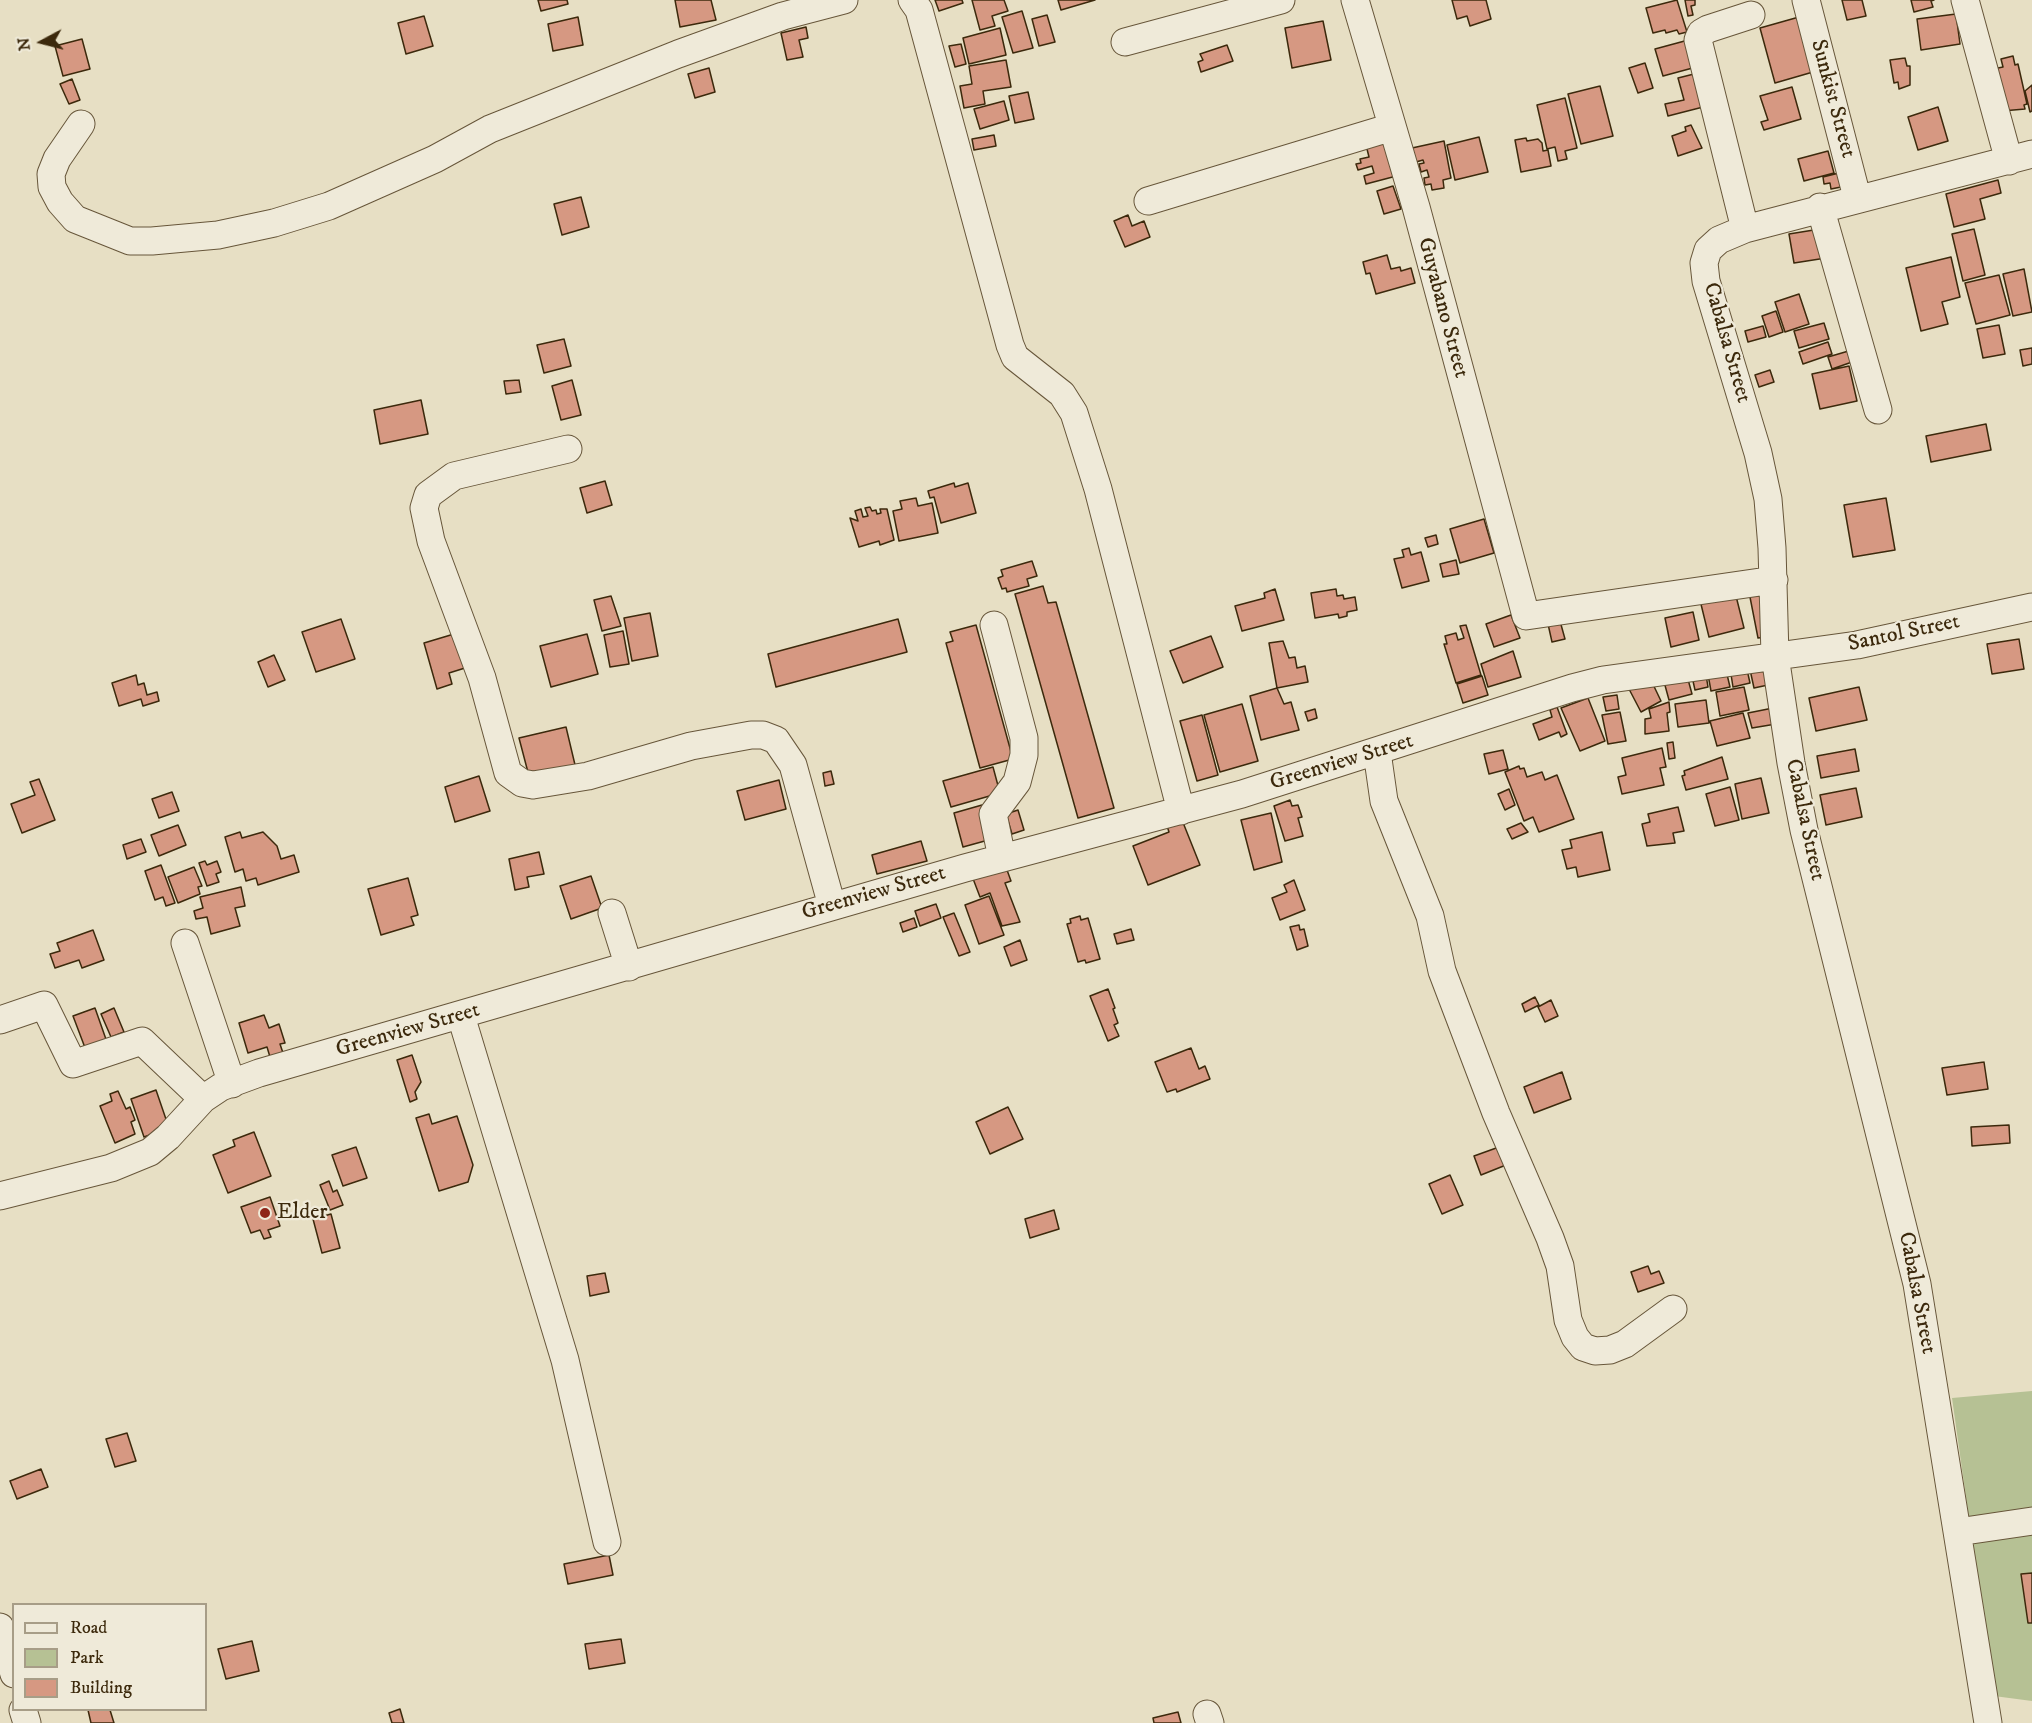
<!DOCTYPE html>
<style>
body{margin:0}
#map{position:relative;width:2032px;height:1723px;overflow:hidden;background:#e7dfc4;font-family:"IM FELL DW Pica",serif}
canvas{display:block}
.legend{position:absolute;left:12px;top:1603px;width:195px;height:108px;box-sizing:border-box;background:#efead9;border:2px solid #a79d87;margin:0;padding:8px 10px;list-style:none;font-size:18px;color:#3c290c}
.legend li{display:flex;align-items:center;gap:12px;height:30px}
.legend b{width:30px;border:2px solid #a79d87}
.north{position:absolute;left:12px;top:12px;width:60px;height:60px;-webkit-text-stroke:4px #efead9;paint-order:stroke;rotate:263deg;font-size:16px;font-weight:700;line-height:24px;text-align:center;color:#3c290c}
.north::after{content:'';display:block;margin:auto;width:21px;height:27px;background:#3c290c;clip-path:polygon(50% 0,100% 100%,50% 72%,0 100%)}
</style>
<div id="map">
<canvas width="2032" height="1723"></canvas>
<ul class="legend">
<li><b style="height:8px;background:#efead9"></b>Road</li>
<li><b style="height:16px;background:#b6c194"></b>Park</li>
<li><b style="height:16px;background:#d69882"></b>Building</li>
</ul>
<div class="north">N</div>
</div>
<script>
const g = document.querySelector('canvas').getContext('2d');
g.lineJoin = 'round';
function fillPath(path, color) { g.fillStyle = color; g.fill(path, 'evenodd'); }
const poly = rows => new Path2D(rows.map(r => 'M' + r).join(''));
function trace(path, color, width, dash) { g.strokeStyle = color; g.lineWidth = width; g.lineCap = dash ? 'butt' : 'round'; g.setLineDash(dash || []); g.stroke(path); }
function write(font, color, halo, rows, align = 'center') {
  g.font = font + ' "IM FELL DW Pica",serif'; g.lineWidth = 4.5; g.setLineDash([]); g.textBaseline = 'middle'; g.strokeStyle = halo; g.fillStyle = color; for (const [text, x, y, turn = 0] of rows) {
    g.save(); g.translate(x, y); g.rotate((+turn || 0) * Math.PI / 180); g.textAlign = isNaN(turn) ? turn : align; if (halo) g.strokeText(text, 0, 0); g.fillText(text, 0, 0); g.restore();
  }
}
fillPath(poly([
 [2032,1391,2032,1701,1994,1696,1952,1398]
]), '#b6c194');
const building = poly([
 [538,0,567,0,568,4,541,11,538,0],
 [675,0,711,0,716,20,680,27,675,0],
 [935,0,962,0,963,3,939,11,935,0],
 [972,0,1004,0,1008,11,992,16,995,26,980,30,972,0],
 [1058,0,1095,0,1061,10,1058,0],
 [1452,0,1486,0,1491,19,1470,26,1467,16,1457,19,1452,0],
 [1677,0,1687,32,1679,34,1677,30,1666,33,1665,30,1653,33,1646,8,1677,0],
 [1685,0,1695,0,1695,5,1691,6,1693,15,1688,16,1685,0],
 [1842,0,1862,0,1866,16,1847,20,1842,0],
 [1911,0,1934,0,1931,1,1933,7,1914,12,1911,0],
 [1022,11,1033,48,1013,53,1002,17,1022,11],
 [1956,14,1960,44,1921,50,1917,19,1956,14],
 [1047,15,1055,42,1039,46,1032,19,1047,15],
 [424,16,433,46,406,54,398,23,424,16],
 [578,17,583,45,553,51,548,24,578,17],
 [1799,17,1813,72,1775,83,1760,28,1799,17],
 [1323,21,1331,60,1292,68,1285,28,1323,21],
 [806,27,808,38,799,40,803,57,787,60,781,33,806,27],
 [1000,28,1006,55,969,64,963,38,1000,28],
 [82,39,90,69,63,76,55,46,82,39],
 [1692,39,1700,66,1663,76,1655,49,1692,39],
 [961,44,966,64,955,67,949,46,961,44],
 [1227,45,1233,61,1201,72,1198,62,1203,60,1200,54,1227,45],
 [2013,56,2015,65,2018,64,2027,104,2024,105,2025,109,2002,111,1993,69,2003,67,2001,59,2013,56],
 [1905,58,1907,66,1910,66,1910,85,1899,89,1898,82,1894,83,1890,60,1905,58],
 [1006,60,1011,87,983,91,985,104,964,108,960,86,972,84,969,66,1006,60],
 [1645,63,1653,88,1638,93,1629,68,1645,63],
 [709,68,715,92,695,98,688,74,709,68],
 [1698,73,1707,106,1668,116,1665,104,1684,100,1678,78,1698,73],
 [72,79,80,100,69,104,60,84,72,79],
 [2032,85,2032,111,2030,112,2025,91,2032,85],
 [1600,86,1613,136,1581,144,1568,94,1600,86],
 [1792,87,1801,119,1764,130,1761,122,1768,120,1760,96,1792,87],
 [1028,92,1034,119,1015,123,1009,96,1028,92],
 [1565,98,1577,148,1565,151,1567,159,1558,161,1555,147,1547,149,1537,105,1565,98],
 [1004,101,1009,120,980,129,974,109,1004,101],
 [1938,107,1948,141,1918,150,1908,117,1938,107],
 [1691,125,1702,148,1678,156,1672,136,1686,131,1685,127,1691,125],
 [1393,134,1404,174,1366,184,1364,176,1374,173,1372,166,1358,170,1356,164,1361,163,1360,159,1369,157,1365,141,1393,134],
 [994,135,996,146,974,150,972,139,994,135],
 [1479,137,1488,172,1455,180,1447,145,1479,137],
 [1526,138,1527,141,1538,139,1542,143,1543,151,1548,150,1551,166,1521,172,1515,140,1526,138],
 [1444,141,1451,178,1443,180,1444,188,1432,190,1431,184,1425,185,1424,178,1429,177,1427,170,1421,172,1419,164,1424,163,1423,160,1416,162,1412,148,1444,141],
 [1828,151,1834,173,1804,181,1798,159,1828,151],
 [1843,172,1846,186,1831,189,1830,183,1824,184,1823,177,1843,172],
 [1998,180,2001,193,1980,199,1985,219,1954,227,1946,194,1998,180],
 [1393,186,1401,209,1384,214,1377,191,1393,186],
 [581,197,589,227,562,235,554,204,581,197],
 [1128,215,1132,226,1144,221,1150,237,1125,247,1114,221,1128,215],
 [1820,229,1826,258,1794,263,1789,234,1820,229],
 [1974,229,1985,275,1963,281,1952,234,1974,229],
 [1387,255,1391,269,1400,267,1401,271,1411,268,1415,283,1376,294,1370,273,1366,274,1363,262,1387,255],
 [1951,257,1960,297,1942,302,1948,324,1921,331,1906,268,1951,257],
 [2024,269,2032,312,2013,316,2003,274,2024,269],
 [1999,275,2010,315,1976,324,1965,283,1999,275],
 [1799,294,1809,324,1785,332,1775,302,1799,294],
 [1776,311,1783,332,1769,337,1762,316,1776,311],
 [1824,323,1829,339,1799,348,1794,331,1824,323],
 [1999,325,2005,354,1983,358,1977,329,1999,325],
 [1763,326,1766,337,1748,342,1745,331,1763,326],
 [564,339,571,366,544,373,537,345,564,339],
 [1828,342,1832,354,1803,364,1799,352,1828,342],
 [2032,348,2032,364,2023,366,2020,350,2032,348],
 [1852,350,1855,361,1832,369,1828,357,1852,350],
 [1849,366,1857,401,1820,409,1812,374,1849,366],
 [1770,370,1774,382,1759,387,1755,375,1770,370],
 [519,380,521,392,506,394,504,381,519,380],
 [572,380,581,415,561,420,552,386,572,380],
 [421,400,428,434,380,444,374,410,421,400],
 [1986,424,1991,450,1931,462,1926,436,1986,424],
 [605,481,612,505,587,513,580,488,605,481],
 [954,483,955,487,968,483,976,513,941,523,934,497,930,498,928,491,954,483],
 [916,498,918,506,932,503,938,533,899,541,893,511,902,509,900,501,916,498],
 [1886,498,1895,550,1853,557,1844,505,1886,498],
 [870,507,872,511,876,510,877,514,881,513,880,509,887,509,894,540,880,545,879,541,859,547,850,518,858,521,855,511,861,509,863,517,868,516,865,508,870,507],
 [1484,519,1494,553,1460,563,1450,529,1484,519],
 [1436,535,1438,544,1428,547,1425,538,1436,535],
 [1409,548,1411,555,1421,552,1429,581,1402,588,1394,559,1404,557,1402,550,1409,548],
 [1456,560,1459,574,1443,577,1440,564,1456,560],
 [1032,561,1037,576,1027,579,1029,586,1007,592,1006,588,1002,589,998,578,1003,576,1001,570,1032,561],
 [1043,586,1048,603,1056,602,1114,808,1078,818,1015,594,1043,586],
 [1734,588,1744,628,1709,637,1699,596,1734,588],
 [1275,589,1284,620,1242,631,1235,606,1265,598,1264,593,1275,589],
 [1336,589,1337,596,1343,595,1344,599,1355,597,1357,610,1347,612,1347,616,1339,618,1338,614,1315,618,1311,593,1336,589],
 [1765,589,1766,637,1758,638,1749,592,1765,589],
 [611,596,621,626,602,631,594,600,611,596],
 [1693,612,1699,640,1671,647,1665,618,1693,612],
 [650,613,658,656,632,661,624,618,650,613],
 [1511,615,1520,638,1494,647,1486,624,1511,615],
 [341,619,355,659,316,672,302,632,341,619],
 [898,619,907,652,776,687,768,654,898,619],
 [1560,621,1565,639,1552,642,1548,624,1560,621],
 [976,625,1013,759,980,768,946,643,953,641,950,632,976,625],
 [1466,625,1481,675,1456,683,1444,644,1447,644,1445,636,1456,633,1458,640,1464,638,1460,626,1466,625],
 [623,631,629,664,610,667,604,635,623,631],
 [454,634,465,668,449,673,452,684,437,689,424,643,454,634],
 [587,634,598,674,551,687,540,646,587,634],
 [1211,636,1223,667,1183,683,1170,651,1211,636],
 [2019,639,2024,669,1992,674,1987,644,2019,639],
 [1283,641,1289,658,1295,657,1297,668,1305,666,1308,682,1277,688,1269,643,1283,641],
 [1513,651,1521,677,1488,687,1481,664,1513,651],
 [274,655,285,680,268,687,258,662,274,655],
 [1763,662,1768,685,1754,688,1749,665,1763,662],
 [1746,665,1750,683,1733,687,1730,668,1746,665],
 [1725,666,1730,687,1711,691,1707,669,1725,666],
 [1705,669,1708,687,1695,690,1691,672,1705,669],
 [1686,672,1692,694,1669,700,1663,678,1686,672],
 [136,675,138,685,144,683,147,695,157,692,159,701,143,706,141,699,119,706,112,683,136,675],
 [1482,676,1488,695,1463,703,1457,684,1482,676],
 [1650,678,1661,701,1641,712,1629,689,1650,678],
 [1744,687,1749,710,1720,716,1716,692,1744,687],
 [1859,687,1867,720,1816,731,1809,698,1859,687],
 [1277,688,1284,704,1291,702,1299,730,1261,740,1250,696,1277,688],
 [1617,695,1619,709,1606,711,1603,697,1617,695],
 [1588,698,1605,741,1580,751,1561,708,1588,698],
 [1706,700,1709,723,1678,727,1675,704,1706,700],
 [1669,702,1670,712,1667,713,1669,731,1645,734,1645,719,1651,718,1649,709,1669,702],
 [1242,704,1258,761,1220,772,1204,715,1242,704],
 [1557,707,1567,734,1561,737,1559,732,1539,740,1533,724,1552,717,1550,710,1557,707],
 [1773,708,1776,724,1752,728,1748,713,1773,708],
 [1315,709,1317,718,1308,721,1305,712,1315,709],
 [1620,712,1626,741,1608,744,1602,715,1620,712],
 [1743,713,1750,738,1717,746,1710,721,1743,713],
 [1202,715,1218,775,1197,781,1180,721,1202,715],
 [566,727,576,769,530,780,519,738,566,727],
 [1673,742,1675,758,1669,759,1667,743,1673,742],
 [1662,748,1666,767,1660,768,1664,785,1622,794,1618,777,1626,775,1622,758,1662,748],
 [1855,749,1859,771,1821,778,1817,756,1855,749],
 [1503,750,1508,769,1489,774,1484,754,1503,750],
 [1722,757,1728,779,1686,790,1682,776,1685,775,1684,771,1722,757],
 [1519,766,1520,769,1524,768,1527,777,1542,772,1545,780,1557,775,1574,819,1539,832,1533,817,1524,821,1505,772,1519,766],
 [993,767,1000,793,951,807,943,781,993,767],
 [831,771,834,784,825,786,823,773,831,771],
 [479,776,490,811,455,822,445,787,479,776],
 [1761,778,1769,813,1742,819,1735,784,1761,778],
 [39,779,55,820,22,833,11,804,35,795,30,782,39,779],
 [779,780,786,809,745,820,737,791,779,780],
 [1730,787,1739,820,1715,826,1706,794,1730,787],
 [1856,788,1862,817,1826,825,1820,795,1856,788],
 [1509,789,1515,805,1505,810,1498,794,1509,789],
 [172,792,179,811,159,818,152,799,172,792],
 [1290,800,1292,806,1298,805,1302,817,1298,818,1303,836,1285,841,1274,806,1290,800],
 [982,805,992,839,963,847,954,813,982,805],
 [1678,807,1684,831,1673,833,1675,843,1647,846,1642,824,1650,822,1648,814,1678,807],
 [1018,810,1024,830,1012,834,1006,814,1018,810],
 [1271,813,1282,862,1254,870,1241,820,1271,813],
 [1182,820,1200,865,1148,885,1133,846,1169,832,1167,826,1182,820],
 [1521,823,1528,832,1512,839,1507,829,1521,823],
 [178,825,186,845,159,856,151,835,178,825],
 [240,832,242,838,263,832,277,846,281,859,294,855,299,872,258,885,256,878,246,881,243,869,235,872,225,837,240,832],
 [1602,832,1610,870,1578,877,1576,867,1567,869,1562,850,1572,848,1570,840,1602,832],
 [141,839,146,852,127,859,123,845,141,839],
 [921,841,927,861,877,874,872,855,921,841],
 [539,852,544,874,527,877,529,887,515,890,509,859,539,852],
 [205,861,207,865,217,861,221,872,216,874,219,882,207,886,199,863,205,861],
 [161,865,175,903,166,906,163,897,155,900,145,871,161,865],
 [194,867,202,886,198,887,200,894,178,903,168,877,194,867],
 [1007,870,1011,881,1005,883,1020,922,1002,926,990,893,980,897,972,876,1007,870],
 [591,876,602,908,571,919,560,886,591,876],
 [408,878,418,915,411,917,414,925,381,935,368,889,408,878],
 [1294,880,1305,910,1280,920,1272,898,1287,892,1284,885,1294,880],
 [241,887,245,906,235,908,240,926,211,934,207,917,196,919,194,911,203,908,200,897,241,887],
 [989,896,1004,935,979,944,965,905,989,896],
 [936,904,941,918,920,926,915,911,936,904],
 [954,913,970,952,959,956,943,917,954,913],
 [1080,916,1081,920,1088,918,1100,959,1086,963,1085,960,1078,962,1067,924,1071,923,1070,919,1080,916],
 [914,918,917,927,903,932,900,923,914,918],
 [1299,925,1300,930,1304,929,1308,946,1297,950,1290,927,1299,925],
 [1131,929,1134,940,1117,944,1114,934,1131,929],
 [93,930,104,960,82,968,79,960,55,968,50,954,60,951,57,943,93,930],
 [1020,940,1027,960,1011,966,1004,947,1020,940],
 [1108,989,1115,1008,1113,1009,1118,1023,1114,1025,1119,1036,1108,1041,1090,996,1108,989],
 [1535,997,1539,1005,1525,1012,1522,1004,1535,997],
 [1551,1000,1558,1016,1545,1022,1538,1007,1551,1000],
 [95,1008,108,1045,87,1053,73,1016,95,1008],
 [114,1008,124,1032,111,1037,101,1014,114,1008],
 [264,1015,269,1028,279,1024,285,1043,280,1044,283,1053,270,1057,267,1047,248,1053,239,1023,264,1015],
 [1191,1048,1199,1069,1205,1066,1210,1079,1177,1092,1176,1089,1167,1092,1155,1062,1191,1048],
 [412,1055,421,1082,415,1092,417,1099,410,1102,397,1060,412,1055],
 [1984,1062,1988,1089,1947,1095,1942,1068,1984,1062],
 [1562,1072,1571,1099,1534,1113,1524,1087,1562,1072],
 [156,1090,169,1128,144,1137,131,1099,156,1090],
 [118,1091,126,1109,130,1107,135,1120,131,1122,135,1134,115,1143,100,1106,112,1101,110,1094,118,1091],
 [1008,1107,1023,1139,990,1154,976,1122,1008,1107],
 [429,1114,432,1124,457,1116,473,1165,468,1182,439,1191,416,1118,429,1114],
 [2009,1125,2010,1143,1972,1146,1971,1127,2009,1125],
 [254,1132,271,1176,228,1193,213,1155,235,1146,233,1140,254,1132],
 [356,1147,367,1178,343,1186,332,1155,356,1147],
 [1499,1147,1506,1165,1481,1175,1474,1156,1499,1147],
 [1450,1175,1463,1205,1442,1214,1429,1184,1450,1175],
 [329,1181,333,1192,337,1190,343,1205,330,1210,320,1185,329,1181],
 [270,1197,280,1226,268,1230,271,1237,264,1239,260,1230,251,1233,241,1207,270,1197],
 [1054,1210,1059,1229,1030,1238,1025,1219,1054,1210],
 [331,1214,340,1248,322,1253,313,1219,331,1214],
 [1648,1266,1651,1274,1659,1271,1664,1283,1638,1292,1631,1272,1648,1266],
 [605,1273,609,1292,590,1296,587,1276,605,1273],
 [127,1433,136,1461,115,1467,106,1439,127,1433],
 [41,1469,48,1487,17,1499,10,1481,41,1469],
 [609,1555,613,1575,568,1584,564,1564,609,1555],
 [2032,1573,2032,1623,2028,1623,2021,1574,2032,1573],
 [621,1639,625,1663,589,1669,585,1644,621,1639],
 [252,1641,259,1671,226,1679,218,1649,252,1641],
 [400,1709,404,1723,392,1723,389,1713,400,1709],
 [88,1710,110,1710,114,1723,91,1723,88,1710],
 [1178,1712,1181,1723,1154,1723,1153,1718,1178,1712]
]);
fillPath(building, '#d69882');
trace(building, '#3c290c', 1.5);
const minor = poly([
 [912,0,919,10,1010,345,1015,357,1062,394,1074,413,1098,489,1181,811],
 [1355,0,1416,207,1526,616,1774,580],
 [1806,0,1857,197],
 [1965,0,2009,161],
 [1125,42,1281,0],
 [81,124,57,159,51,174,52,187,60,202,75,219,130,241,152,241,218,235,274,223,329,206,435,159,490,129,678,54,783,16,844,0],
 [1148,201,1392,127],
 [1820,207,1878,410],
 [1745,229,1698,40,1701,33,1708,29,1751,15],
 [568,449,454,476,428,495,424,508,431,541,482,678,508,773,522,783,533,785,588,776,691,746,751,735,763,735,776,740,793,765,832,906],
 [994,625,1024,738,1024,755,1017,782,993,814,1002,858],
 [1377,752,1384,801,1430,916,1442,971,1496,1113,1550,1238,1560,1266,1568,1320,1575,1337,1583,1347,1595,1351,1610,1350,1625,1344,1673,1309],
 [612,913,629,967],
 [185,943,232,1084],
 [461,1016,565,1360,607,1542],
 [0,1020,44,1005,73,1064,142,1041,203,1099],
 [0,1196,111,1168,150,1152,168,1137,203,1099,221,1087,259,1073,965,868,1242,794,1572,688,1603,680,1857,645,2032,607],
 [1958,1532,2032,1521],
 [0,1627,14,1674],
 [23,1710,27,1723],
 [1207,1714,1210,1723],
 [1988,1723,1917,1284,1804,830,1791,763,1775,656,1772,548,1768,499,1758,453,1706,281,1704,263,1708,250,1719,240,1745,229,2032,154]
]);
trace(minor, '#67563a', 29);
trace(minor, '#efead9', 27);
for (const [x, y, r, color] of [
 [265,1213,6,"#8f2418"]
]) { const dot = new Path2D(); dot.arc(x, y, r, 0, 2 * Math.PI); g.fillStyle = color; g.fill(dot); trace(dot, '#efead9', 2); }
write('22px', '#3c290c', '#efead9', [
 ["Sunkist Street",1832,99,75],
 ["Guyabano Street",1442,308,75],
 ["Cabalsa Street",1726,343,74],
 ["Santol Street",1904,634,-12],
 ["Greenview Street",1342,763,-17],
 ["Cabalsa Street",1804,820,78],
 ["Greenview Street",874,894,-16],
 ["Greenview Street",408,1031,-16],
 ["Cabalsa Street",1916,1293,79]
]);
write('22px', '#3c290c', '#efead9', [
 ["Elder",277,1213]
], 'left');
</script>
